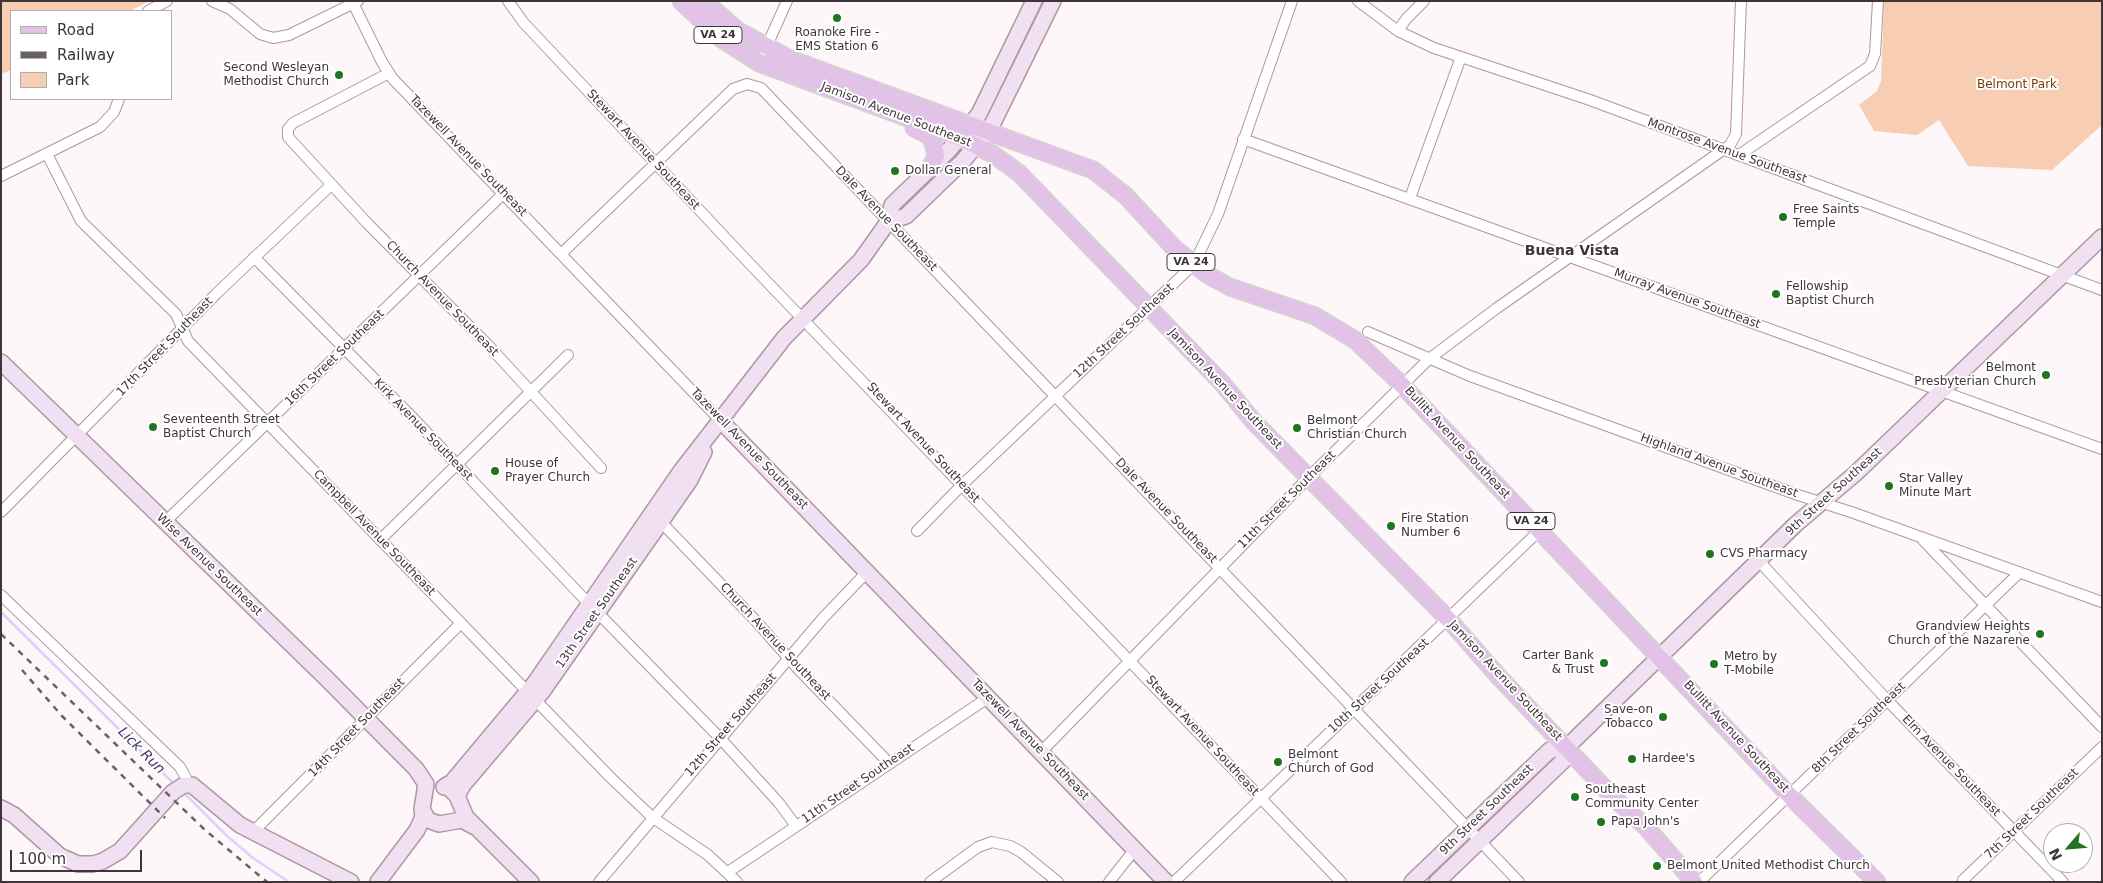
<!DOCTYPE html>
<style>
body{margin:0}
#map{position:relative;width:2103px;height:883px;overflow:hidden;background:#fdf7f9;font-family:"DejaVu Sans",sans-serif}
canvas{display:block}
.frame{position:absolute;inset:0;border:2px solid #3f3539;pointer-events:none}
.legend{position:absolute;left:10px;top:10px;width:162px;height:90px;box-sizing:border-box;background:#fff;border:1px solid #b2aeb0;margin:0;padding:6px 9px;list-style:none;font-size:15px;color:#3f3539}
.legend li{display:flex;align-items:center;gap:10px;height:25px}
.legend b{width:25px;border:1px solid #b2aeb0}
.north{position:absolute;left:2043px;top:823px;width:50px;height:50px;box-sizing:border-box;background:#fff;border:1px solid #b2aeb0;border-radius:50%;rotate:243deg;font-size:14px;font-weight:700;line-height:20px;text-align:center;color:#3f3539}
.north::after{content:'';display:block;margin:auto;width:18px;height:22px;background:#227520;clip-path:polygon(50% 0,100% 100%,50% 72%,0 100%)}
.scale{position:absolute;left:10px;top:850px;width:132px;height:22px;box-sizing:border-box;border:2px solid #3f3539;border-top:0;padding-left:6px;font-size:15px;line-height:18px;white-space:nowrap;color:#3f3539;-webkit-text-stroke:4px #fff;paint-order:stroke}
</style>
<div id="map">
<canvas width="2103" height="883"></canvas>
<div class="frame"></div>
<ul class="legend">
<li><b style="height:6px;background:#e2c2e6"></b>Road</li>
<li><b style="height:6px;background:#6a6165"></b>Railway</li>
<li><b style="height:14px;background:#f7cdb3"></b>Park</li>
</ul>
<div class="north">N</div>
<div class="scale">100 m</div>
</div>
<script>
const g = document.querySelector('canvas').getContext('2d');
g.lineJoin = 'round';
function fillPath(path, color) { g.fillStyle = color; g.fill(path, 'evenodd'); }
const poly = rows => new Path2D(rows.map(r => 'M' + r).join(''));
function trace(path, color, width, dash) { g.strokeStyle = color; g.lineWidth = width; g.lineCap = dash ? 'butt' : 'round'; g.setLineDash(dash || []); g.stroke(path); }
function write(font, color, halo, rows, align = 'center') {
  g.font = font + ' "DejaVu Sans",sans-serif'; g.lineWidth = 4; g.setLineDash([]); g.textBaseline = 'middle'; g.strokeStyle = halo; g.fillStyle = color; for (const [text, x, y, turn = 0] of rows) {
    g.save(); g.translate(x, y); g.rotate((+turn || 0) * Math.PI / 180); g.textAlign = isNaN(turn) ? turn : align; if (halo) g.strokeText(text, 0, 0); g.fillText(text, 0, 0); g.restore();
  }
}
fillPath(poly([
 [1,1,150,1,129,11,11,11,11,70,1,74],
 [1884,1,2102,1,2102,125,2052,170,1968,166,1939,120,1917,135,1874,131,1859,105,1877,91,1881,81]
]), '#f7cdb3');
trace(poly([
 [1,612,174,784],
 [182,791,226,835,253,858,289,882]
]), '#dad3ff', 2.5);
const street = poly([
 [212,1,230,9,260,34,273,38,289,35,358,1],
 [352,1,382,62,393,79,720,420],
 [508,1,523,22,750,264,1341,882],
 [1358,1,1398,31,1434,48,1590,100,2102,290],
 [148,11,167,1],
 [1398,31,1406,19,1424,1],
 [765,50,787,1],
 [389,73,293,123,288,129,288,137,367,223,488,345,601,468],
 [1243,139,2102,449],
 [47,154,81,221,176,314,188,341,610,777,652,817,708,855,737,882],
 [1739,155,1870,66,1875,54,1878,1],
 [1,176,100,127,114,112,119,99],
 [1410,198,1461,57],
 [562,253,733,89,747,84,761,88,1519,882],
 [254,257,413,418,590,605],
 [1368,332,1470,376,1798,495,1851,512,2102,602],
 [1,512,217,293,331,185],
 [165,522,504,193],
 [661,522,755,620,799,670,889,763],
 [917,531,962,485,1194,264,1218,214,1292,1],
 [380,540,568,355],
 [1923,540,2102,727],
 [1759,561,1888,701,2063,882],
 [1,595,180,767,186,778,187,784],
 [598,613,720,738,779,803,796,826],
 [1041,752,1308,478,1429,359,1497,308,1730,145,1736,134,1741,1],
 [253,832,461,623],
 [728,872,989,697],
 [1963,880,2102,747],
 [599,882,823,618,867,572],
 [930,882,978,847,992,842,1010,846,1021,852,1058,882],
 [1109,882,1135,849],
 [1174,882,1540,530],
 [1699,882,2019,573]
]);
const secondary = poly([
 [888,222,906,216,964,160,992,125,1053,1],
 [1,362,326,678,416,769,426,784,422,809,428,820,439,824,462,820,475,827],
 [720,420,1166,882],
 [444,787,452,782,534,684,681,471,784,338,861,260,888,222,892,205,949,150,979,114,1034,1],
 [451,790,457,796,466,817,531,882],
 [457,796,463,785,542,692,690,480,704,452],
 [1,808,14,815,60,856,78,864,93,864,103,861,120,851,173,792,184,785,192,785,240,825,351,882],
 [378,882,417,830,423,817,422,809],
 [1412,882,1550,750,1567,747,1796,524,1856,473,2102,237],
 [1437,882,1564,760,1567,747]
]);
const primary = poly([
 [681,1,720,38,759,63,959,137,994,155,1019,173,1222,383,1254,422,1449,620,1499,677,1614,798,1646,827,1694,882],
 [704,1,737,30,790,59,1093,170,1126,196,1174,248,1208,275,1230,287,1315,316,1355,340,1402,385,1790,796,1877,882],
 [914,128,928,135,933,142,936,156,930,168]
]);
trace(street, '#af96a0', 12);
trace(secondary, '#af96a0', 18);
trace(primary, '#d5d3d3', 19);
trace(street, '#fff', 10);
trace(secondary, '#f0e0f2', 15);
trace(primary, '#e2c2e6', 16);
trace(poly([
 [1,634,205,830,267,882],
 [22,670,62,716,165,818]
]), '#6a6165', 2.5, [6, 6]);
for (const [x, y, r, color] of [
 [837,18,5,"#227520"],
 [339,75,5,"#227520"],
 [895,171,5,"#227520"],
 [1783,217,5,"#227520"],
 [1776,294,5,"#227520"],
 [2046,375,5,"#227520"],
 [153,427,5,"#227520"],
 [1297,428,5,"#227520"],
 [495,471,5,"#227520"],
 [1889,486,5,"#227520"],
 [1391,526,5,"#227520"],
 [1710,554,5,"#227520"],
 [2040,634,5,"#227520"],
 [1604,663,5,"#227520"],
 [1714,664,5,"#227520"],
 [1663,717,5,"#227520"],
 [1632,759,5,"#227520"],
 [1278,762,5,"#227520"],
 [1575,797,5,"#227520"],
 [1601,822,5,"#227520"],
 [1657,866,5,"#227520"]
]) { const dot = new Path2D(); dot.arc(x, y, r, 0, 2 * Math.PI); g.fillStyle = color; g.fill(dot); trace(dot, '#fff', 2); }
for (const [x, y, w] of [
 [718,35,48],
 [1191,262,48],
 [1531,521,48]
]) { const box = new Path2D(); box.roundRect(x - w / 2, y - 8.5, w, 17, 4); g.fillStyle = '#fff'; g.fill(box); trace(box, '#3f3539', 1); }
write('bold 11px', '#3f3539', null, [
 ["VA 24",718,35],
 ["VA 24",1191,262],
 ["VA 24",1531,521]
]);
write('12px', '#3f3539', '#fff', [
 ["Roanoke Fire -",837,33,"center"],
 ["EMS Station 6",837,47,"center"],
 ["Second Wesleyan",329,68,"right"],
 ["Methodist Church",329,82,"right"],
 ["Dollar General",905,171],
 ["Free Saints",1793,210],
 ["Temple",1793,224],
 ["Fellowship",1786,287],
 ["Baptist Church",1786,301],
 ["Belmont",2036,368,"right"],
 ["Presbyterian Church",2036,382,"right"],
 ["Seventeenth Street",163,420],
 ["Baptist Church",163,434],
 ["Belmont",1307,421],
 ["Christian Church",1307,435],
 ["House of",505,464],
 ["Prayer Church",505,478],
 ["Star Valley",1899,479],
 ["Minute Mart",1899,493],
 ["Fire Station",1401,519],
 ["Number 6",1401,533],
 ["CVS Pharmacy",1720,554],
 ["Grandview Heights",2030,627,"right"],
 ["Church of the Nazarene",2030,641,"right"],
 ["Carter Bank",1594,656,"right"],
 ["& Trust",1594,670,"right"],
 ["Metro by",1724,657],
 ["T-Mobile",1724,671],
 ["Save-on",1653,710,"right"],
 ["Tobacco",1653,724,"right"],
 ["Belmont",1288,755],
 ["Church of God",1288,769],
 ["Hardee's",1642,759],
 ["Southeast",1585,790],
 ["Community Center",1585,804],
 ["Papa John's",1611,822],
 ["Belmont United Methodist Church",1667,866]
], 'left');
write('12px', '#7a3c07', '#fff', [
 ["Belmont Park",2017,85]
]);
write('12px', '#3f3539', '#fff', [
 ["Jamison Avenue Southeast",896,115,21],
 ["Stewart Avenue Southeast",643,150,47],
 ["Montrose Avenue Southeast",1727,151,20],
 ["Tazewell Avenue Southeast",468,156,46],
 ["Dale Avenue Southeast",886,219,46],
 ["Church Avenue Southeast",442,299,46],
 ["Murray Avenue Southeast",1687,299,20],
 ["12th Street Southeast",1124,331,-43],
 ["17th Street Southeast",165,347,-46],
 ["16th Street Southeast",335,358,-44],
 ["Jamison Avenue Southeast",1225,389,47],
 ["Kirk Avenue Southeast",423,430,46],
 ["Stewart Avenue Southeast",923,443,47],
 ["Bullitt Avenue Southeast",1457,443,47],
 ["Tazewell Avenue Southeast",749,449,46],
 ["Highland Avenue Southeast",1719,466,20],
 ["9th Street Southeast",1834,492,-42],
 ["11th Street Southeast",1287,500,-45],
 ["Dale Avenue Southeast",1166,511,46],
 ["Campbell Avenue Southeast",374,533,46],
 ["Wise Avenue Southeast",209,565,44],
 ["13th Street Southeast",597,613,-55],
 ["Church Avenue Southeast",775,642,47],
 ["Jamison Avenue Southeast",1505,681,47],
 ["10th Street Southeast",1379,686,-43],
 ["12th Street Southeast",731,725,-49],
 ["14th Street Southeast",357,728,-46],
 ["8th Street Southeast",1859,728,-44],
 ["Stewart Avenue Southeast",1202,736,47],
 ["Bullitt Avenue Southeast",1736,737,47],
 ["Tazewell Avenue Southeast",1030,740,46],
 ["Elm Avenue Southeast",1951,766,46],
 ["11th Street Southeast",858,784,-34],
 ["9th Street Southeast",1487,810,-44],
 ["7th Street Southeast",2032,814,-44]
]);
write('bold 14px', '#3f3539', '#fff', [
 ["Buena Vista",1572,251]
]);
write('italic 14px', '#443473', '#fff', [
 ["Lick Run",141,751,45]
]);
</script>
